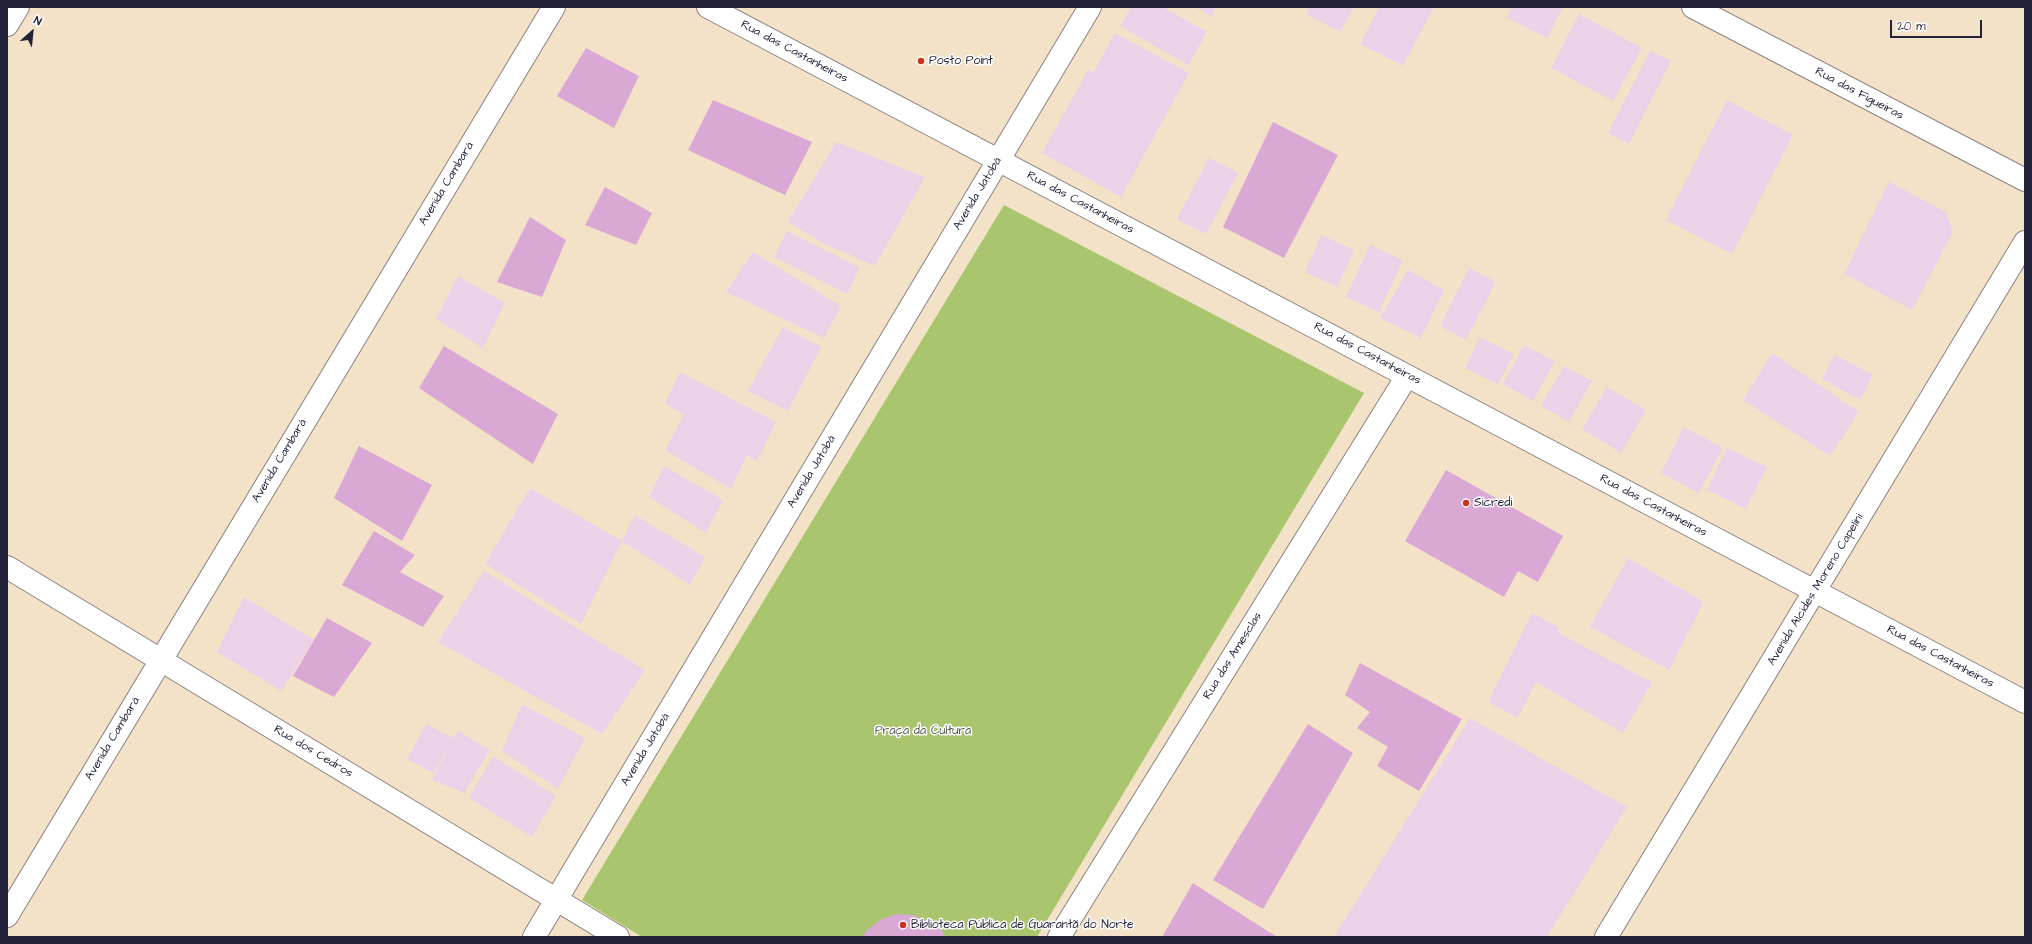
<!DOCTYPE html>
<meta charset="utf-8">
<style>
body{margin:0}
#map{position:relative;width:2032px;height:944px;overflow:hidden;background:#f3e2c7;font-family:"Architects Daughter",sans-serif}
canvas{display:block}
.frame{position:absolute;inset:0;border:8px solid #22223b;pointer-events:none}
.north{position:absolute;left:12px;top:12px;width:40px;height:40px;-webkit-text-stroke:3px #fff;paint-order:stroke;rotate:27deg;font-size:11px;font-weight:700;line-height:16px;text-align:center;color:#22223b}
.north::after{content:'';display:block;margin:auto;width:14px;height:18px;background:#22223b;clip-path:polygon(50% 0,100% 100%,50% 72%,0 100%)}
.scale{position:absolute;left:1890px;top:20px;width:92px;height:18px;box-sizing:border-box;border:2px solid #22223b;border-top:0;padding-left:5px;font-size:12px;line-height:14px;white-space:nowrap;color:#22223b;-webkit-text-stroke:3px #fff;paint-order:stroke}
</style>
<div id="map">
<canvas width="2032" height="944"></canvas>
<div class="frame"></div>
<div class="north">N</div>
<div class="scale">20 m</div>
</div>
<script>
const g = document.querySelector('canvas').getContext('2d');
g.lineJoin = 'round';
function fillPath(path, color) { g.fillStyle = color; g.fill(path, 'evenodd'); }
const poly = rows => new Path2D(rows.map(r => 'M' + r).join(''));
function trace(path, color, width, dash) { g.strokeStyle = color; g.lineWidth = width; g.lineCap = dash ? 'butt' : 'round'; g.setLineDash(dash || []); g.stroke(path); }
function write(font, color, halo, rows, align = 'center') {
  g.font = font + ' "Architects Daughter",sans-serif'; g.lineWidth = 3; g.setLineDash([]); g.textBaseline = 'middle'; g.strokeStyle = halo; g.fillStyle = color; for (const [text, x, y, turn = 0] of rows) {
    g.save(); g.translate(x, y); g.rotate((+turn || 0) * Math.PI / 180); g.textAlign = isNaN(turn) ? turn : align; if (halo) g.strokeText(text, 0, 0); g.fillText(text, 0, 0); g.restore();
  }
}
fillPath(poly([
 [1131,7,1163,7,1207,32,1188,65,1120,26],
 [1195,7,1216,7,1212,17],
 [1310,7,1354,7,1340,32,1306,14],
 [1379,7,1434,7,1403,66,1360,44],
 [1512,7,1563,7,1547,38,1507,18],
 [1579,14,1642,48,1613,101,1551,68],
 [1115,33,1189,73,1121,197,1042,153,1088,70,1093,73],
 [1650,51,1671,61,1629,144,1608,133],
 [1727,100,1793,135,1732,254,1666,220],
 [836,142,925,177,875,266,823,243,788,222],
 [1209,158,1238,173,1206,234,1177,219],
 [1889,182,1946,212,1953,232,1912,310,1844,274],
 [787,231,860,268,847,294,774,257],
 [1321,235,1354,250,1337,287,1305,272],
 [1370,245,1403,260,1379,312,1346,297],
 [753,252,841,306,824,338,726,292],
 [1469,268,1496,282,1466,340,1440,326],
 [1408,270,1444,290,1421,338,1380,318],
 [458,276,505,303,483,348,436,319],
 [783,327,821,347,788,411,748,391],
 [1480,337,1514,354,1498,384,1465,368],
 [1524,345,1555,361,1533,401,1503,384],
 [1772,353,1859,412,1830,456,1743,400],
 [1835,355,1873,375,1860,400,1822,379],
 [1564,366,1592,381,1569,422,1541,406],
 [680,372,776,422,757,461,747,455,731,489,665,450,684,415,665,403],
 [1607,387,1646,410,1621,453,1582,429],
 [1684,427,1723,448,1699,493,1661,473],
 [1727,448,1767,467,1746,509,1707,490],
 [664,466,723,500,706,533,649,497],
 [530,488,622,541,635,515,705,557,690,585,622,541,581,624,485,564],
 [1628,558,1704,602,1669,670,1590,627],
 [484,571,645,670,602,734,438,642],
 [244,597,314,640,281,691,217,652],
 [1532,613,1558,627,1560,634,1652,682,1623,733,1536,682,1518,718,1488,702],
 [522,704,585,738,558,789,502,751],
 [1470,718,1627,807,1547,937,1334,937],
 [426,724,454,738,458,731,490,750,464,793,432,780,449,746,433,773,407,759],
 [493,756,556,796,532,837,469,798]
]), '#edd1e9');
fillPath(poly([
 [1004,205,1364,393,1037,937,642,937,582,900]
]), '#a9c66e');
fillPath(poly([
 [586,48,639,76,614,128,557,96],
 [713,100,812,142,785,195,688,150],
 [1273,122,1338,155,1284,258,1223,227],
 [605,187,652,213,636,245,585,225],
 [530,217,566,240,542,297,497,282],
 [444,346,558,414,533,464,419,388],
 [359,446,432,485,402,541,334,498],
 [1446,470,1563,536,1538,582,1518,571,1504,597,1405,541],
 [374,531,415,555,400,572,444,596,423,627,342,585],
 [327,618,372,643,334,697,293,676],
 [1360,663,1462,719,1419,791,1377,766,1388,747,1357,728,1370,712,1345,695],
 [1308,724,1353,753,1263,909,1213,880],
 [1193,883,1205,891,1277,937,1162,937],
 [896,914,913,915,928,921,942,931,945,937,862,937,867,930,880,920]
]), '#daa8d4');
const minor = poly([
 [708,7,2025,702],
 [1693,7,2025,180],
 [7,25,18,7],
 [7,567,618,937],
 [7,916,554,7],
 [534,937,1090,7],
 [1059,937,1407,376],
 [1606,937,2025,242]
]);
trace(minor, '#8a8281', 24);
trace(minor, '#fff', 22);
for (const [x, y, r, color] of [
 [921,61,4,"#c8321e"],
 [1466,503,4,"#c8321e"],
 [903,925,4,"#c8321e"]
]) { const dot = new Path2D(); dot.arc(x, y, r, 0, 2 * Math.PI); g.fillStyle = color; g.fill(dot); trace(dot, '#fff', 1.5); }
write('12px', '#22223b', '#fff', [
 ["Rua das Castanheiras",794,52,28],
 ["Rua das Figueiras",1859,94,28],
 ["Avenida Cambará",447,184,-59],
 ["Avenida Jatobá",978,194,-59],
 ["Rua das Castanheiras",1080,203,28],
 ["Rua das Castanheiras",1367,354,28],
 ["Avenida Cambará",280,461,-59],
 ["Avenida Jatobá",812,472,-59],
 ["Rua das Castanheiras",1653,506,28],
 ["Avenida Alcides Moreno Capelini",1816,590,-59],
 ["Rua das Amesclas",1233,656,-58],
 ["Rua das Castanheiras",1940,657,28],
 ["Avenida Cambará",113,739,-59],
 ["Avenida Jatobá",646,750,-59],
 ["Rua dos Cedros",313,752,31]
]);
write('12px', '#22223b', '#fff', [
 ["Posto Point",929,61],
 ["Sicredi",1474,503],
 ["Biblioteca Pública de Guarantã do Norte",911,925]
], 'left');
write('12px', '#515b4d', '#fff', [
 ["Praça da Cultura",923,731]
]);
</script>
